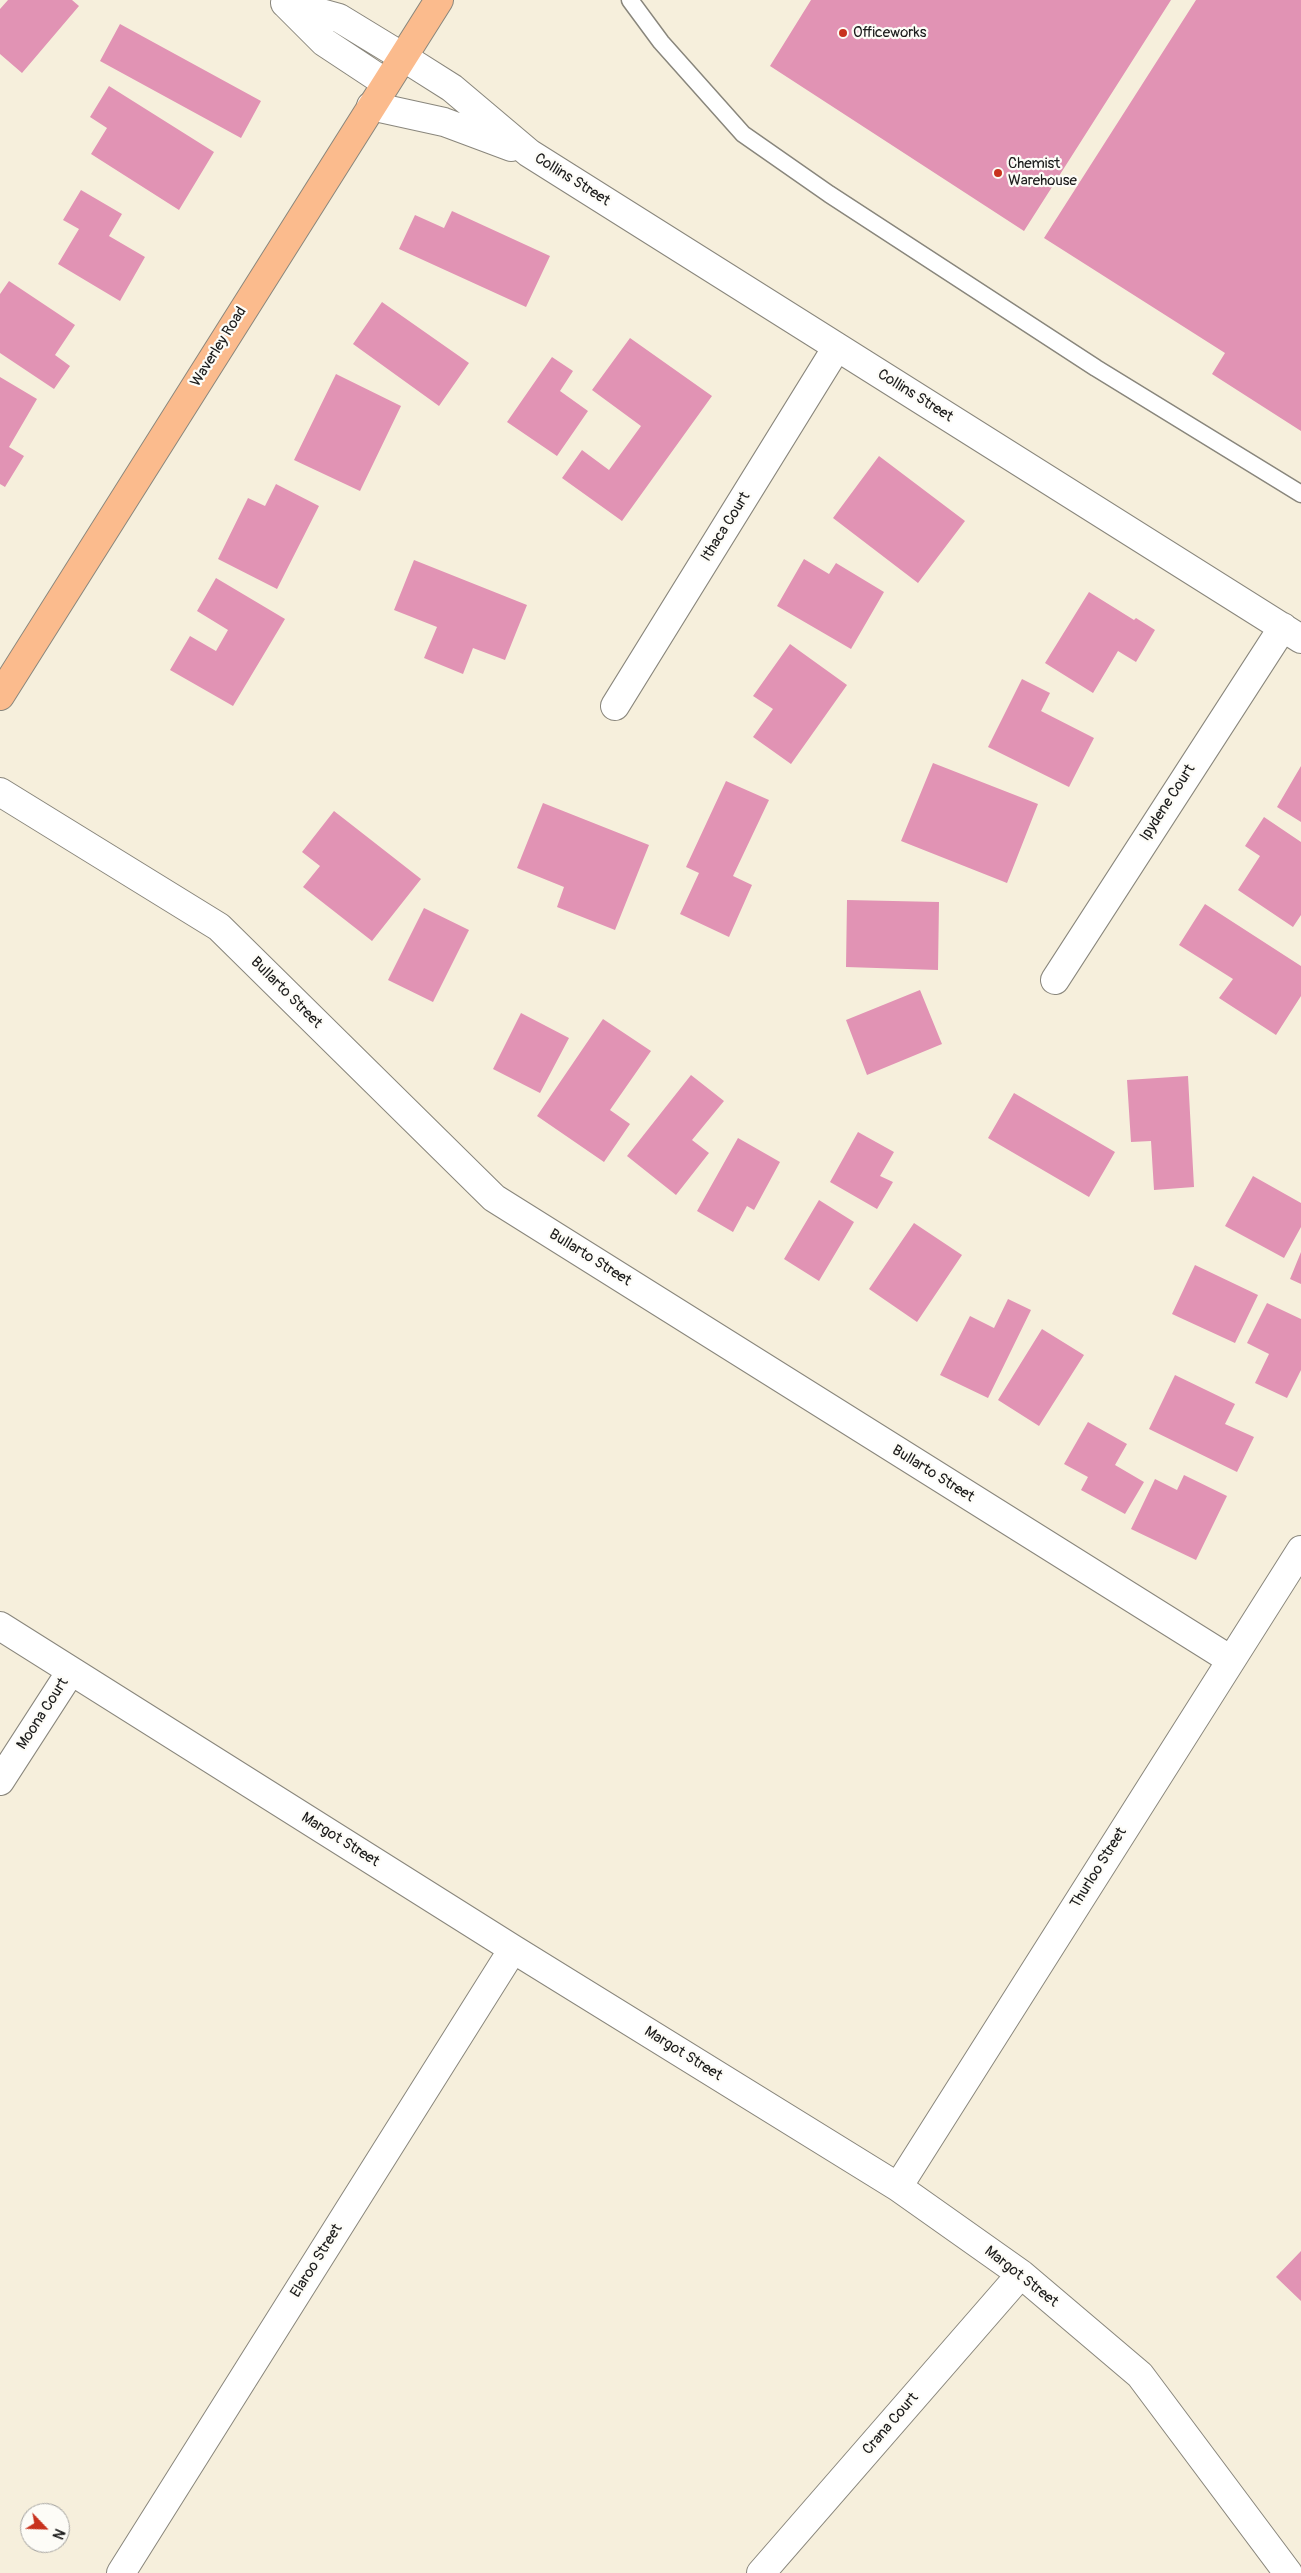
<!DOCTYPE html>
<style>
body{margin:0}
#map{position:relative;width:1301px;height:2573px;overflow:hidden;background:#f6efdc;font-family:Pangolin,sans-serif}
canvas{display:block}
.north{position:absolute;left:20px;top:2503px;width:50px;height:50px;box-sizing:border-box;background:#fdfcf7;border:1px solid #a3a29f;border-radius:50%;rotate:114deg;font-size:14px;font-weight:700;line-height:20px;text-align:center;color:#1c1c1c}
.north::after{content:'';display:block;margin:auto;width:18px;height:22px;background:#c8321e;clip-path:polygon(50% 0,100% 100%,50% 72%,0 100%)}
</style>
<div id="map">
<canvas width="1301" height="2573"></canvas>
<div class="north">N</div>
</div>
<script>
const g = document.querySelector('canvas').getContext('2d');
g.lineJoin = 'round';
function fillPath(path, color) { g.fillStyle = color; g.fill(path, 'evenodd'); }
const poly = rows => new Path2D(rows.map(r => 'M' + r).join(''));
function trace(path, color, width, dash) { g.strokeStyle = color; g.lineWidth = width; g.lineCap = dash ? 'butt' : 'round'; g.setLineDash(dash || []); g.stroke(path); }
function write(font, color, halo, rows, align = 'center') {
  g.font = font + ' Pangolin,sans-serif'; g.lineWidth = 4.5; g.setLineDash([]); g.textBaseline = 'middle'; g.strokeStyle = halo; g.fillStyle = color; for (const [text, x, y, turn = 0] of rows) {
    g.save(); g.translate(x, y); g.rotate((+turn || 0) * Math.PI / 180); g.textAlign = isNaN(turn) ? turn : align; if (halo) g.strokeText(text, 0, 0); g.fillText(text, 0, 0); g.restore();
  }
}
fillPath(poly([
 [8,0,72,0,79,6,22,73,0,54,0,9],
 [811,0,1171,0,1024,231,770,66],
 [1196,0,1301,0,1301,431,1212,374,1225,353,1044,238],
 [120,24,261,101,241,138,100,61],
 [109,86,214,152,179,210,91,154,107,128,90,117],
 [81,190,122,214,109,236,145,257,120,301,58,264,79,229,63,220],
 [452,211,550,256,526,307,399,249,415,215,444,228],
 [9,281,75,325,55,355,70,366,54,389,0,353,0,294],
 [382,302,469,363,439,406,353,344],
 [630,338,712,396,622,521,562,478,582,450,609,470,641,426,592,390],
 [552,357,573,371,560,391,588,411,557,456,507,422],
 [336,374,401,406,360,491,294,460],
 [0,377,37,399,9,447,24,456,5,487,0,484],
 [879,456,965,521,918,583,833,518],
 [276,484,319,506,277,589,218,559,248,498,265,506],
 [804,559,829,574,836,563,884,592,851,649,777,606],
 [414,560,527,605,505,660,473,648,463,674,424,658,437,627,394,610],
 [216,578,285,619,233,706,170,670,190,636,216,651,228,630,197,611],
 [1089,592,1134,620,1136,618,1155,630,1136,662,1118,651,1093,693,1045,663],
 [790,644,847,685,791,764,753,737,773,709,753,696],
 [1022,679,1050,693,1041,711,1094,738,1069,787,988,747],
 [933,763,1038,804,1007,883,901,841],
 [1301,766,1301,822,1277,807],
 [726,781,769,800,733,876,752,885,729,937,680,914,699,873,686,867],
 [543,803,649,845,615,930,557,907,564,887,517,868],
 [334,811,421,879,372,941,303,887,320,866,302,852],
 [1264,817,1301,842,1301,915,1293,927,1238,890,1260,856,1245,846],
 [847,900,939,902,938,970,846,967],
 [1205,904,1301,966,1301,996,1276,1035,1219,998,1233,979,1179,945],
 [424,908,469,930,433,1002,388,980],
 [920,990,942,1044,867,1075,846,1020],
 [521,1013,569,1038,540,1093,493,1069],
 [603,1019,651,1051,610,1110,630,1124,604,1162,537,1116],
 [691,1075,724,1101,692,1140,709,1153,676,1195,627,1156],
 [1188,1076,1194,1187,1154,1190,1151,1141,1131,1142,1127,1080],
 [1014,1093,1115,1152,1089,1197,988,1138],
 [858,1132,894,1152,880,1176,893,1182,877,1209,830,1182],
 [738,1138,780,1162,754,1210,747,1206,733,1232,697,1211],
 [1253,1176,1301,1203,1301,1227,1284,1258,1225,1226],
 [819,1200,854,1222,819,1281,784,1259],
 [914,1223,962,1255,917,1322,869,1289],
 [1301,1252,1301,1284,1290,1279],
 [1195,1265,1258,1295,1235,1343,1172,1314],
 [1008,1299,1031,1310,988,1398,940,1375,970,1316,994,1328],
 [1267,1303,1301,1319,1301,1370,1287,1398,1255,1383,1269,1354,1247,1343],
 [1042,1329,1084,1355,1039,1426,998,1400],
 [1175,1375,1235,1404,1225,1424,1254,1437,1237,1472,1149,1429],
 [1088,1422,1127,1444,1115,1465,1144,1482,1125,1514,1081,1490,1088,1477,1064,1464],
 [1184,1475,1227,1496,1196,1560,1131,1529,1155,1479,1177,1490],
 [1301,2251,1301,2301,1276,2277]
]), '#e193b4');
const service = poly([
 [630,0,661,42,743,134,829,194,1096,368,1301,494]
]);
const minor = poly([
 [285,3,339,18,403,57,452,88,529,153,1301,639],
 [287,5,324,42,386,83],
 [371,106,444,122,511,147],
 [615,706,837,347],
 [0,792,219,927,494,1198,1231,1660],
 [1055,980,1283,627],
 [0,1626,513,1949,898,2187,1021,2274,1140,2375,1288,2573],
 [0,1781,71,1671],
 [898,2187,1301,1550],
 [121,2573,513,1949],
 [761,2573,1021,2274]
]);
const primary = poly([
 [0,696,439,0]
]);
trace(service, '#89867c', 19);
trace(minor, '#89867c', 30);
trace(primary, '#89867c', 30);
trace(service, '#fff', 16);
trace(minor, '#fff', 28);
trace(primary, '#fbbb8d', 28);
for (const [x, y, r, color] of [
 [843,33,5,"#c8321e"],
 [998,173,5,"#c8321e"]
]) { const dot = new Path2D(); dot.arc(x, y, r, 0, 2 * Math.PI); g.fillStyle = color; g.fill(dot); trace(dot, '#fdfcf7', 2); }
write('15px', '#1c1c1c', '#fdfcf7', [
 ["Officeworks",853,33],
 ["Chemist",1008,164],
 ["Warehouse",1008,181]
], 'left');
write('15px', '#1c1c1c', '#fdfcf7', [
 ["Collins Street",572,180,32],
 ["Waverley Road",219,347,-58],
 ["Collins Street",915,396,32],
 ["Ithaca Court",726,527,-58],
 ["Ipydene Court",1168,803,-57],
 ["Bullarto Street",286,993,45],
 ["Bullarto Street",590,1258,32],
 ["Bullarto Street",933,1474,32],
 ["Moona Court",43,1714,-57],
 ["Margot Street",340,1840,32],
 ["Thurloo Street",1099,1868,-58],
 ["Margot Street",683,2054,32],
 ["Elaroo Street",317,2261,-58],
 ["Margot Street",1021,2277,38],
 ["Crana Court",891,2424,-49]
]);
</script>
